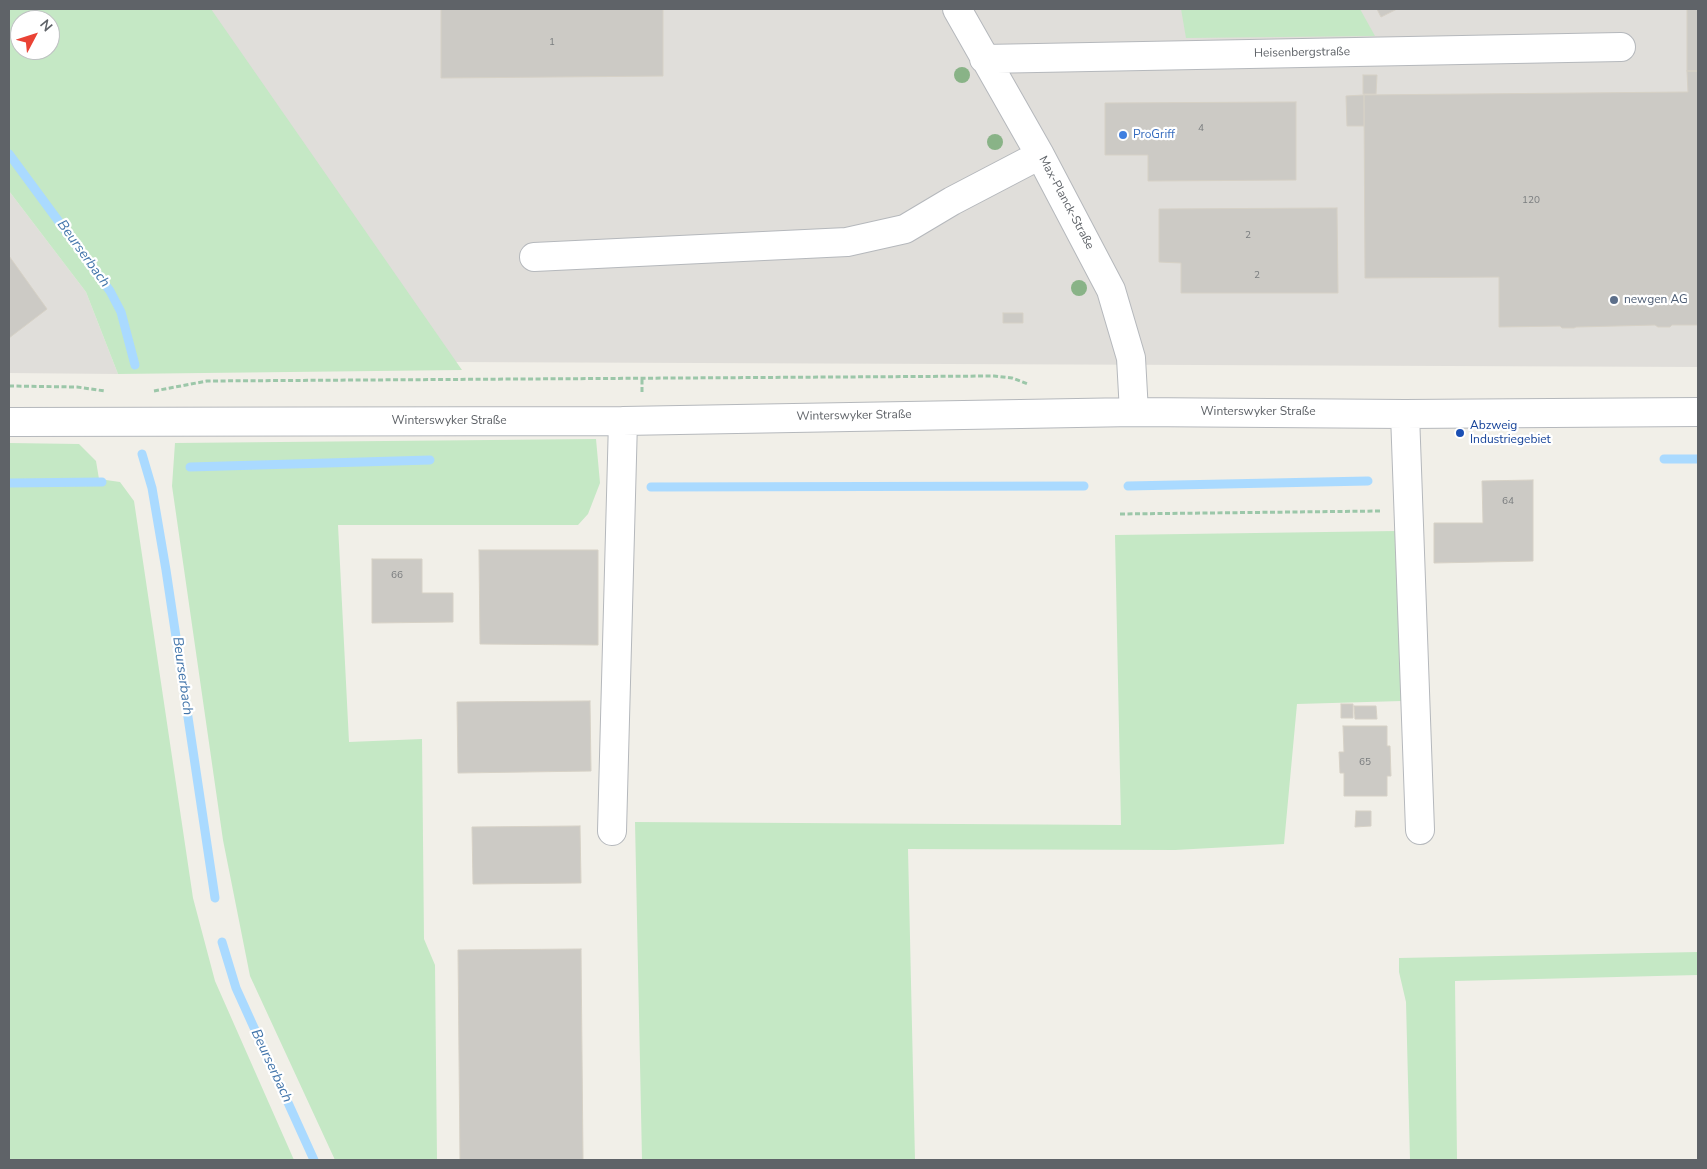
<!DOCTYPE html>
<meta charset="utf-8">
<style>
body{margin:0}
#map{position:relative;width:1707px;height:1169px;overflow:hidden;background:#f1efe8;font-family:"Nunito Sans",sans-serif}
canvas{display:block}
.frame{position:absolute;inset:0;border:10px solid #5f6368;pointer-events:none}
.north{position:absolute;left:10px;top:10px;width:50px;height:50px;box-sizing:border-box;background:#fff;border:1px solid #bfc1c3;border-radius:50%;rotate:50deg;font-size:14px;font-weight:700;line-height:20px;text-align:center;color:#5f6368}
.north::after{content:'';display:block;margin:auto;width:18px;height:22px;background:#ea4335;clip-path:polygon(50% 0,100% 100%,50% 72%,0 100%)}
</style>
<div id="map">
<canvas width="1707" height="1169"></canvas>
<div class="frame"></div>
<div class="north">N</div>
</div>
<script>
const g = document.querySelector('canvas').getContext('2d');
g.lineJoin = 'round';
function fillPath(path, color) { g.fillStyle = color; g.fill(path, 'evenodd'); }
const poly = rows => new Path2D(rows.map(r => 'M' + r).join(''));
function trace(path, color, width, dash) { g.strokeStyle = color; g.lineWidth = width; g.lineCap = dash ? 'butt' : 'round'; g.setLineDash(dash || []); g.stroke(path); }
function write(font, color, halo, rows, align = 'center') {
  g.font = font + ' "Nunito Sans",sans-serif'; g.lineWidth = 4.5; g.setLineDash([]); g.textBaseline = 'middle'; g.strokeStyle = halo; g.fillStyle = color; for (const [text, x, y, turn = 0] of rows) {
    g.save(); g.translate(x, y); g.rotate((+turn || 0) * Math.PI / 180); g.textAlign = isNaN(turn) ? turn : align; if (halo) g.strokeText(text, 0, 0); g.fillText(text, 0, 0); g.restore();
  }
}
fillPath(poly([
 [206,9,1698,9,1698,367,450,362],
 [9,191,86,292,118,374,9,373]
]), '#e0deda');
fillPath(poly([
 [9,9,211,9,462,370,118,374,86,292,9,191],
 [20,20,50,20,50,50,20,50],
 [1181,9,1360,9,1375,36,1186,38],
 [596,439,600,483,588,514,578,525,338,525,349,742,422,739,424,939,435,965,437,1160,335,1160,250,976,223,840,172,486,175,443],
 [9,443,79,444,96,461,99,479,120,482,134,501,193,898,215,981,294,1160,9,1160],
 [1396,531,1402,701,1297,704,1284,844,1175,850,908,849,915,1160,642,1160,635,822,1121,825,1115,535],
 [1698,952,1698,975,1455,981,1457,1160,1410,1160,1406,1002,1399,972,1399,958]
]), '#c5e8c5');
trace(poly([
 [9,154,110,291,121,312,135,365],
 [142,454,152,488,166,570,215,898],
 [1664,459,1698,459],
 [190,467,430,460],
 [9,483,102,482],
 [1128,486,1368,481],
 [651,487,1084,486],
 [222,942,236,988,314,1160]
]), '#aadaff', 9);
const building = poly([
 [441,9,663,9,663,76,441,78,441,9],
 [1377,9,1397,9,1381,17,1377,9],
 [1687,9,1698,9,1698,71,1687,71,1687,9],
 [1687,71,1698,71,1698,325,1672,325,1670,327,1658,327,1655,325,1576,327,1574,328,1562,328,1560,326,1499,327,1499,277,1365,278,1364,95,1688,92,1687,71],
 [1363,75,1377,75,1376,94,1363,94,1363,75],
 [1364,95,1364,126,1347,126,1346,96,1364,95],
 [1296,102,1296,180,1148,181,1148,155,1105,155,1105,103,1296,102],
 [1337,208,1338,293,1181,293,1181,263,1159,262,1159,209,1337,208],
 [9,256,47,309,9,338,9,256],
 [1003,313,1023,313,1023,323,1003,323,1003,313],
 [1533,480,1533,561,1434,563,1434,523,1483,523,1482,481,1533,480],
 [479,550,598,550,598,645,480,644,479,550],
 [372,559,422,559,422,593,453,593,453,622,372,623,372,559],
 [590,701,591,771,458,773,457,702,590,701],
 [1341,704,1353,704,1353,718,1341,718,1341,704],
 [1354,706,1376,706,1377,719,1355,719,1354,706],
 [1343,726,1387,726,1387,746,1390,746,1391,776,1387,776,1387,796,1344,796,1344,773,1340,773,1339,752,1344,752,1343,726],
 [1356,811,1371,811,1371,826,1355,827,1356,811],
 [580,826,581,883,473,884,472,827,580,826],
 [581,949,583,1160,460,1160,458,950,581,949]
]);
fillPath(building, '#cccac5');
trace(building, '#d6d1c6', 1);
const minor = poly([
 [957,9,1040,155,1111,290,1131,358,1134,412],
 [984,59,1621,47],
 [534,257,847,242,905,229,952,201,1040,155],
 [1405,414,1420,830],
 [9,422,623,421,1134,412,1405,414,1698,412],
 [612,831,623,421]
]);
trace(minor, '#b5b8bc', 30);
trace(poly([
 [9,386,77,387,105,391],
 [154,391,207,381,994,376,1012,378,1028,384],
 [642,392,642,378],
 [1120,514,1380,511]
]), '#9cc7a9', 3, [5, 2.5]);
trace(minor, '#fff', 28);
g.fillStyle = '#89b387';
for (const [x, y] of [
 [962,75],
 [995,142],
 [1079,288]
]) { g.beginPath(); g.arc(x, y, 8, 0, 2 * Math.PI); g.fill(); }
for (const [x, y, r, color] of [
 [1123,135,5,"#3f7fe0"],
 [1614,300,5,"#5c6f8a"],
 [1460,433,5,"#1a4fb4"]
]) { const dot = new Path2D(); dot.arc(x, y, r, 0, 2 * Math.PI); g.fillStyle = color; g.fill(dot); trace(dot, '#fff', 2); }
write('10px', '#7a7d7f', null, [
 ["1",552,43],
 ["4",1201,129],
 ["120",1531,201],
 ["2",1248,236],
 ["2",1257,276],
 ["64",1508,502],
 ["66",397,576],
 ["65",1365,763]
]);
write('12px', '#5f6368', '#fff', [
 ["Heisenbergstraße",1302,53,-1],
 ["Max-Planck-Straße",1066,203,62],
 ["Winterswyker Straße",1258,412],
 ["Winterswyker Straße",854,416,-1],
 ["Winterswyker Straße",449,421]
]);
write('12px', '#366cbe', '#fff', [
 ["ProGriff",1133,135]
], 'left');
write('12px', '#4e5e75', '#fff', [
 ["newgen AG",1624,300]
], 'left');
write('12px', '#164399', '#fff', [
 ["Abzweig",1470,426],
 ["Industriegebiet",1470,440]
], 'left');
write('italic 14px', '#4174aa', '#fff', [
 ["Beurserbach",83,254,54],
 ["Beurserbach",182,676,82],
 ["Beurserbach",271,1066,65]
]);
</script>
